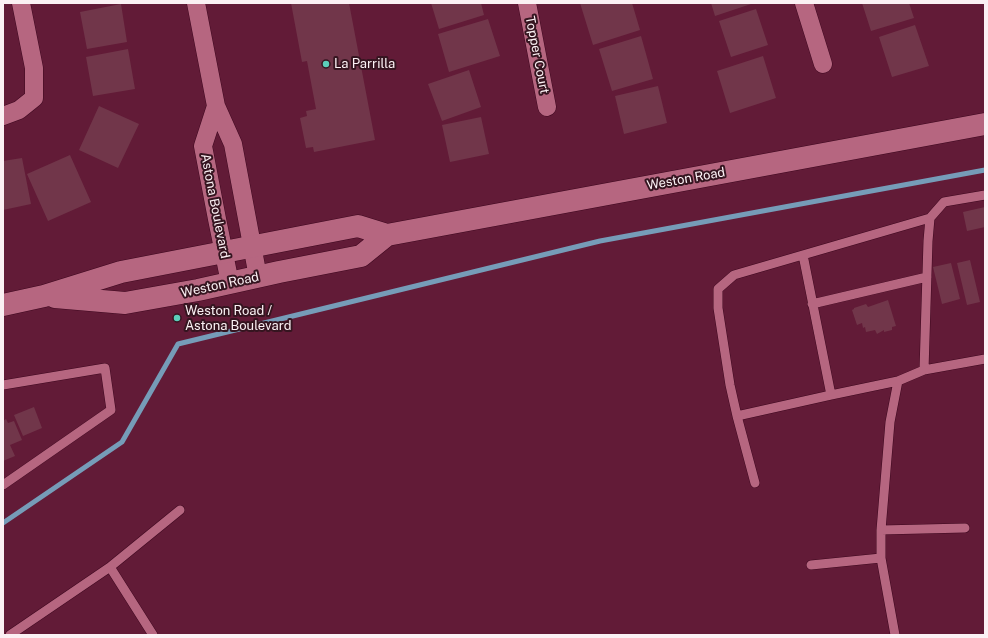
<!DOCTYPE html>
<style>
body{margin:0}
#map{position:relative;width:988px;height:638px;overflow:hidden;background:#621b37;font-family:"Public Sans",sans-serif}
canvas{display:block}
.frame{position:absolute;inset:0;border:4px solid #fbf1f4;pointer-events:none}
</style>
<div id="map">
<canvas width="988" height="638"></canvas>
<div class="frame"></div>
</div>
<script>
const g = document.querySelector('canvas').getContext('2d');
g.lineJoin = 'round';
const poly = rows => new Path2D(rows.map(r => 'M' + r).join(''));
function trace(path, color, width, dash) { g.strokeStyle = color; g.lineWidth = width; g.lineCap = dash ? 'butt' : 'round'; g.setLineDash(dash || []); g.stroke(path); }
function fillPath(path, color) { g.fillStyle = color; g.fill(path, 'evenodd'); }
function write(font, color, halo, rows, align = 'center') {
  g.font = font + ' "Public Sans",sans-serif'; g.lineWidth = 4; g.setLineDash([]); g.textBaseline = 'middle'; g.strokeStyle = halo; g.fillStyle = color; for (const [text, x, y, turn = 0] of rows) {
    g.save(); g.translate(x, y); g.rotate((+turn || 0) * Math.PI / 180); g.textAlign = isNaN(turn) ? turn : align; if (halo) g.strokeText(text, 0, 0); g.fillText(text, 0, 0); g.restore();
  }
}
trace(poly([
 [3,523,122,442,178,344,600,241,985,170]
]), '#769cb8', 5);
fillPath(poly([
 [291,3,349,3,375,140,314,152,313,147,306,148,300,118,307,116,306,111,316,109,307,61,302,62],
 [431,3,481,3,484,15,439,29],
 [580,3,632,3,640,30,593,45],
 [711,3,754,3,715,16],
 [862,3,909,3,914,18,871,31],
 [121,4,127,42,87,49,80,12],
 [756,9,768,45,731,57,719,21],
 [488,19,500,56,449,72,438,34],
 [915,25,929,66,892,77,879,37],
 [641,36,653,79,612,91,599,49],
 [128,49,135,89,93,96,86,57],
 [763,56,776,98,730,113,717,71],
 [469,70,481,107,442,121,428,84],
 [658,86,667,123,624,134,615,96],
 [99,106,139,124,118,168,79,150],
 [481,117,489,154,450,162,442,125],
 [70,155,91,202,48,221,27,174],
 [22,158,31,204,3,210,3,161],
 [985,207,985,227,967,231,963,212],
 [970,260,980,302,967,305,957,263],
 [951,263,960,299,942,304,933,267],
 [888,300,896,326,892,327,892,330,884,332,884,330,877,334,875,330,866,332,865,327,863,328,862,323,857,325,852,310,854,309,854,308,866,304,868,307],
 [34,407,42,428,23,436,14,415],
 [6,419,8,423,14,421,22,440,10,445,15,456,3,461,3,421]
]), '#71364a');
const service = poly([
 [803,255,831,395],
 [812,304,927,277],
 [924,370,928,241,930,218,944,202,985,195],
 [898,381,831,395,737,416,730,385,718,308,718,289,734,275,930,218],
 [3,385,105,368,111,410,3,485],
 [737,416,755,483],
 [881,530,965,528],
 [811,565,881,558],
 [110,567,180,510],
 [10,635,110,567,153,635],
 [895,635,881,558,881,530,890,422,898,381,924,370,985,359]
]);
const minor = poly([
 [196,3,216,106,233,144,258,277],
 [527,3,547,107],
 [804,3,823,64],
 [216,106,203,146,217,219,230,283],
 [3,116,19,110,34,98,34,68,21,3]
]);
const secondary = poly([
 [55,297,125,303,198,290,279,272,361,256,387,235],
 [3,305,44,296,121,272,358,226,387,235,985,124]
]);
trace(service, '#3e081f', 10);
trace(minor, '#3e081f', 19);
trace(secondary, '#3e081f', 23);
trace(service, '#b66680', 9);
trace(minor, '#b66680', 18);
trace(secondary, '#b66680', 22);
for (const [x, y, r, color] of [
 [326,64,4,"#5cceba"],
 [177,318,4,"#5cceba"]
]) { const dot = new Path2D(); dot.arc(x, y, r, 0, 2 * Math.PI); g.fillStyle = color; g.fill(dot); trace(dot, '#351520', 1.5); }
write('13px', '#fbf1f4', '#351520', [
 ["Topper Court",537,55,79],
 ["Weston Road",686,179,-10],
 ["Astona Boulevard",215,206,79],
 ["Weston Road",220,285,-12]
]);
write('13px', '#fbf1f4', '#351520', [
 ["La Parrilla",334,64],
 ["Weston Road /",185,311],
 ["Astona Boulevard",185,326]
], 'left');
</script>
